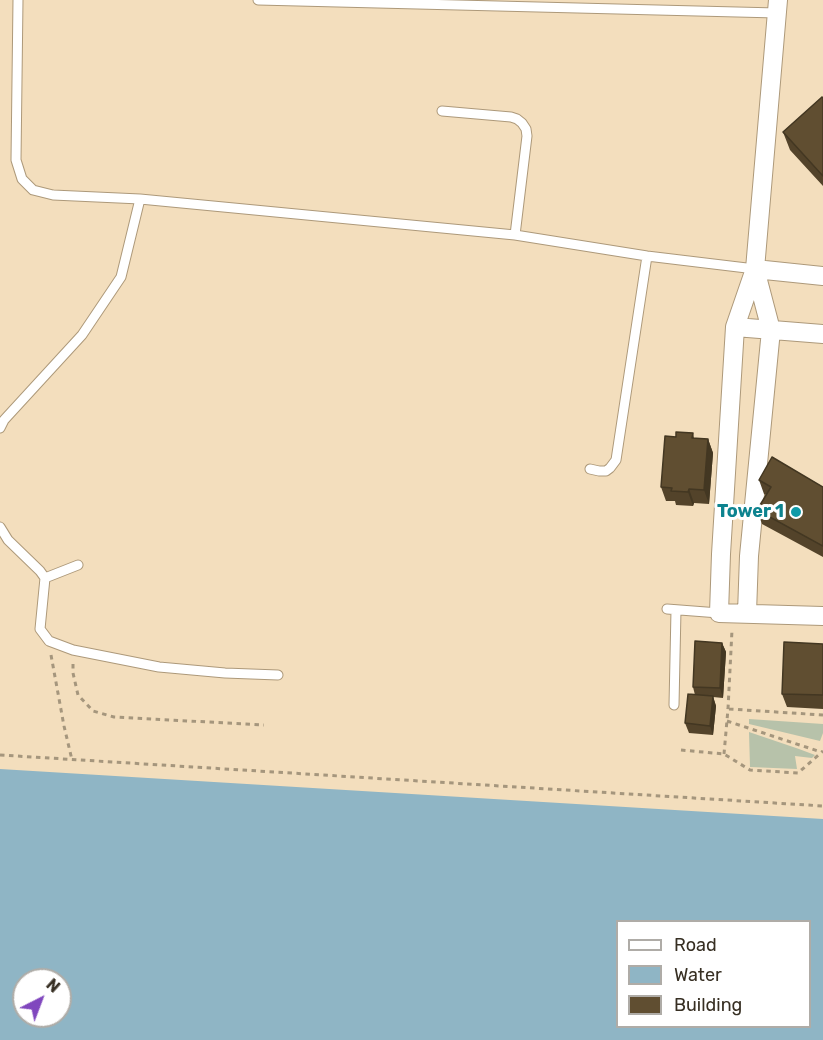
<!DOCTYPE html>
<style>
body{margin:0}
#map{position:relative;width:823px;height:1040px;overflow:hidden;background:#f3debd;font-family:Rubik,sans-serif}
canvas{display:block}
.legend{position:absolute;left:616px;top:920px;width:195px;height:108px;box-sizing:border-box;background:#fff;border:2px solid #afaca7;margin:0;padding:8px 10px;list-style:none;font-size:18px;color:#372f23}
.legend li{display:flex;align-items:center;gap:12px;height:30px}
.legend b{width:30px;border:2px solid #afaca7}
.north{position:absolute;left:12px;top:968px;width:60px;height:60px;box-sizing:border-box;background:#fff;border:2px solid #afaca7;border-radius:50%;rotate:42deg;font-size:16px;font-weight:700;line-height:24px;text-align:center;color:#372f23}
.north::after{content:'';display:block;margin:auto;width:21px;height:27px;background:#8047be;clip-path:polygon(50% 0,100% 100%,50% 72%,0 100%)}
</style>
<div id="map">
<canvas width="823" height="1040"></canvas>
<ul class="legend">
<li><b style="height:8px;background:#fff"></b>Road</li>
<li><b style="height:16px;background:#8fb5c5"></b>Water</li>
<li><b style="height:16px;background:#604e31"></b>Building</li>
</ul>
<div class="north">N</div>
</div>
<script>
const g = document.querySelector('canvas').getContext('2d');
g.lineJoin = 'round';
function fillPath(path, color) { g.fillStyle = color; g.fill(path, 'evenodd'); }
const poly = rows => new Path2D(rows.map(r => 'M' + r).join(''));
function trace(path, color, width, dash) { g.strokeStyle = color; g.lineWidth = width; g.lineCap = dash ? 'butt' : 'round'; g.setLineDash(dash || []); g.stroke(path); }
function write(font, color, halo, rows, align = 'center') {
  g.font = font + ' Rubik,sans-serif'; g.lineWidth = 6; g.setLineDash([]); g.textBaseline = 'middle'; g.strokeStyle = halo; g.fillStyle = color; for (const [text, x, y, turn = 0] of rows) {
    g.save(); g.translate(x, y); g.rotate((+turn || 0) * Math.PI / 180); g.textAlign = isNaN(turn) ? turn : align; if (halo) g.strokeText(text, 0, 0); g.fillText(text, 0, 0); g.restore();
  }
}
fillPath(poly([
 [749,719,823,724,823,733,820,741,749,724],
 [749,732,799,749,815,755,812,758,795,756,797,769,750,767]
]), '#b7c2aa');
fillPath(poly([
 [0,769,823,819,823,1040,0,1040],
 [618,922,810,922,810,1026,618,1026],
 [24,980,60,980,60,1016,24,1016]
]), '#8fb5c5');
const service = poly([
 [18,0,16,160,22,179,33,190,53,195,140,199,515,235,647,256,755,269],
 [258,0,777,13],
 [442,111,511,117,517,119,522,123,526,129,527,136,515,235],
 [0,428,4,420,82,335,121,277,140,199],
 [590,469,599,471,606,471,610,468,616,460,647,256],
 [0,527,8,540,40,571,45,578,40,629,49,641,73,650,159,667,225,673,278,675],
 [45,578,78,565],
 [667,609,719,613],
 [674,705,676,610]
]);
const minor = poly([
 [778,0,755,269,735,327,721,554,719,613,823,616],
 [755,269,823,276],
 [735,327,823,334],
 [747,613,749,556,771,330,755,269]
]);
trace(service, '#ad997a', 11);
trace(minor, '#ad997a', 20);
trace(poly([
 [51,655,64,726,72,760],
 [73,664,73,673,78,695,93,711,114,717,264,725],
 [729,709,823,715],
 [727,721,821,752],
 [681,750,724,754,750,770,798,773,823,751],
 [724,754,728,709,732,630],
 [0,755,823,806]
]), '#a5967d', 3, [4.5, 4.5]);
trace(service, '#fff', 9);
trace(minor, '#fff', 18);
fillPath(poly([
 [823,98,823,186,790,150,783,132],
 [693,433,694,438,708,439,713,453,709,504,694,503,693,506,676,505,675,501,666,501,661,487,676,437],
 [759,480,823,487,823,557,762,524,757,510,766,495,764,494],
 [722,643,726,652,723,698,713,697,716,706,713,735,689,733,685,723,695,695,693,687],
 [823,644,823,709,787,707,782,694]
]), '#53432a');
fillPath(poly([
 [708,439,713,453,709,504,704,490],
 [689,489,694,503,693,506,688,492],
 [722,643,726,652,723,698,720,688],
 [713,696,716,706,713,735,710,726]
]), '#433722');
const building = poly([
 [822,97,823,98,823,176,783,132,822,97],
 [676,432,693,433,692,438,708,439,704,490,689,489,688,492,671,491,672,488,661,487,665,436,676,437,676,432],
 [772,457,823,487,823,546,757,510,771,487,759,480,772,457],
 [695,641,722,643,720,688,693,687,695,641],
 [784,642,823,644,823,695,782,694,784,642],
 [688,694,713,696,710,726,685,723,688,694]
]);
fillPath(building, '#604e31');
trace(building, '#433722', 1.5);
for (const [x, y, r, color] of [
 [796,512,6,"#0f9aa8"]
]) { const dot = new Path2D(); dot.arc(x, y, r, 0, 2 * Math.PI); g.fillStyle = color; g.fill(dot); trace(dot, '#fff', 2); }
write('bold 18px', '#0d838f', '#fff', [
 ["Tower 1",784,512]
], 'right');
</script>
